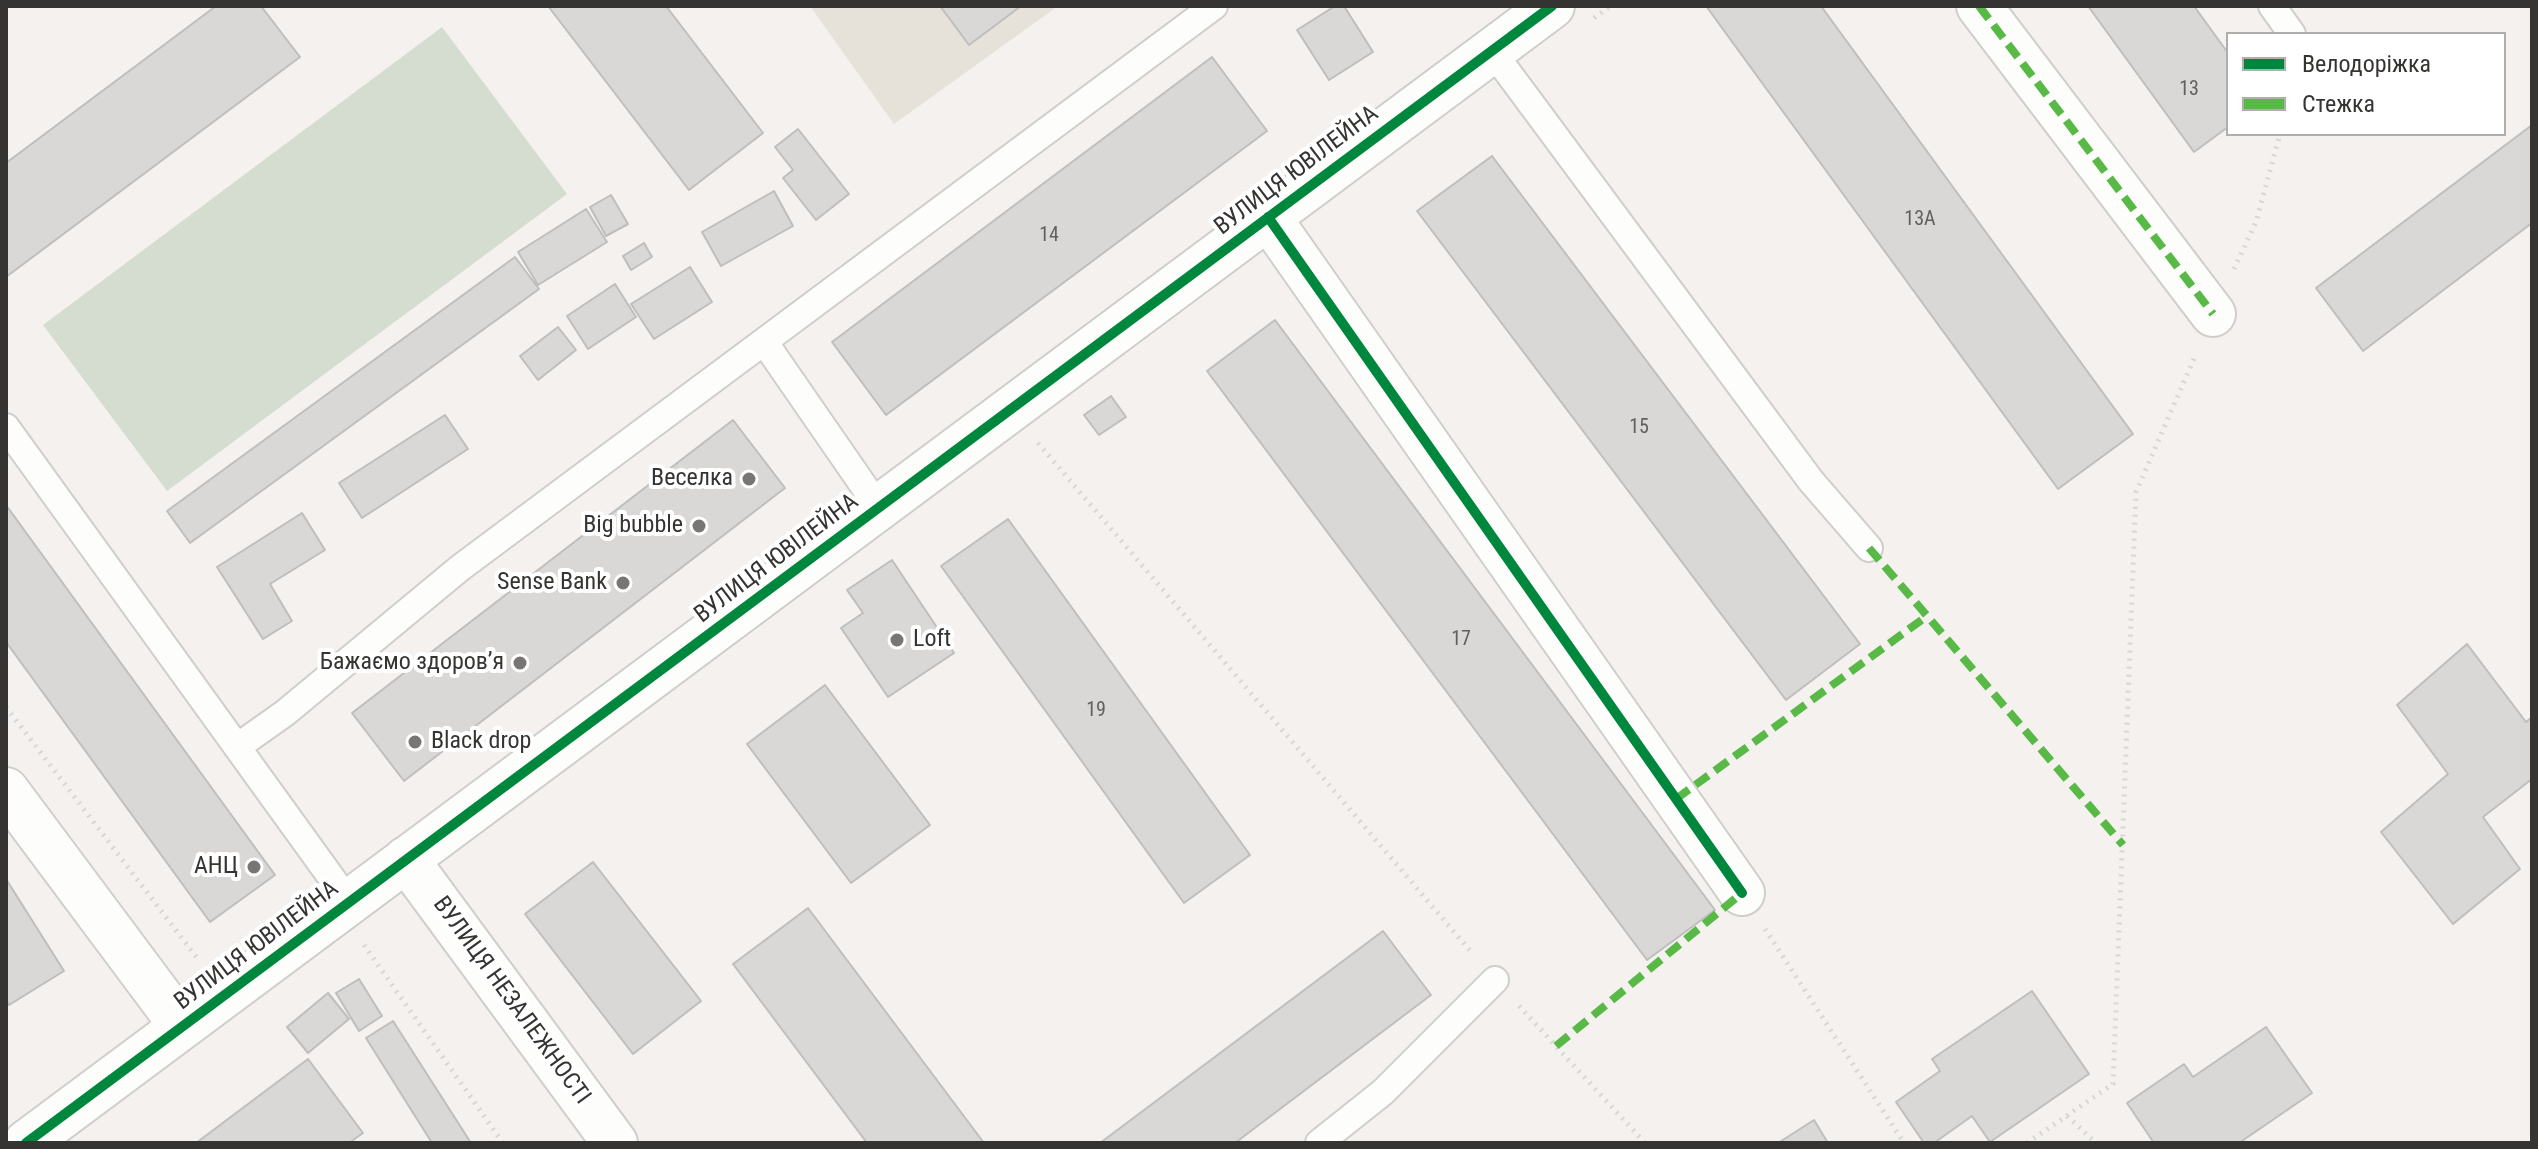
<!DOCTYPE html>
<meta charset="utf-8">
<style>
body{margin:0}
#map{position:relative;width:2538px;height:1149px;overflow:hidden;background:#f4f1ee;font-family:"Roboto Condensed",sans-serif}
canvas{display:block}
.frame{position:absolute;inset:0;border:8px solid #363432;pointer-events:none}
.legend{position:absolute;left:2226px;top:32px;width:280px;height:104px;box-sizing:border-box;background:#fff;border:2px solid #afaead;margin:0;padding:10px 14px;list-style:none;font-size:24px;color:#363432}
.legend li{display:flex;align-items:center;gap:16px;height:40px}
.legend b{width:40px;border:2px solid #afaead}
</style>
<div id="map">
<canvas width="2538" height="1149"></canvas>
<div class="frame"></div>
<ul class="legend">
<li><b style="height:10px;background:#00873e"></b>Велодоріжка</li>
<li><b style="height:10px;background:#58b947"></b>Стежка</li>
</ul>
</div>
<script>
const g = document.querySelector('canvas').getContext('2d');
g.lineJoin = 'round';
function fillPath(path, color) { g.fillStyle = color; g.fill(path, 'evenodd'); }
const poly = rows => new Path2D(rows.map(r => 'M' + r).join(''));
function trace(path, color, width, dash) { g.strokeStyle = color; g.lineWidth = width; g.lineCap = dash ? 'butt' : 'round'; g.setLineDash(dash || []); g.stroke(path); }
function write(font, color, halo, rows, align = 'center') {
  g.font = font + ' "Roboto Condensed",sans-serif'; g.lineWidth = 8; g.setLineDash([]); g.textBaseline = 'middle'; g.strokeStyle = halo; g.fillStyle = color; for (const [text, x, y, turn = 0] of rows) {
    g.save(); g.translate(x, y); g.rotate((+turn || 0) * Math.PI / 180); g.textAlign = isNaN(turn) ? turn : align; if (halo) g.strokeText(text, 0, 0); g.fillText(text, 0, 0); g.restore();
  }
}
fillPath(poly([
 [810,6,1058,6,894,124]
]), '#e6e1d9');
fillPath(poly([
 [442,27,567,194,167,491,43,325]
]), '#d5ddd0');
const building = poly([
 [216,6,261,6,300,57,6,277,6,163,216,6],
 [548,6,666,6,763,133,689,190,548,6],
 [940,6,1021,6,969,45,940,6],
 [1335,6,1344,6,1373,52,1329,80,1297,30,1335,6],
 [1706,6,1821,6,2133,434,2058,489,1706,6],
 [2088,6,2194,6,2228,53,2228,127,2194,152,2088,6],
 [1212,57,1267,131,886,415,832,342,1212,57],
 [2532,125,2532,223,2363,351,2316,288,2532,125],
 [798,129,849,194,816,220,783,178,793,170,775,147,798,129],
 [1492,156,1860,644,1786,700,1417,211,1492,156],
 [774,191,793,226,721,266,702,232,774,191],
 [611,195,628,224,606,236,590,207,611,195],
 [586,209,607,242,538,285,518,252,586,209],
 [644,243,652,257,631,270,623,256,644,243],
 [515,257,539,289,190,543,167,511,515,257],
 [690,267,712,302,654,339,631,304,690,267],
 [615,284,636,317,588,349,567,316,615,284],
 [1275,320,1715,910,1647,960,1207,371,1275,320],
 [558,327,576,350,538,380,520,356,558,327],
 [1111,396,1126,417,1099,435,1084,415,1111,396],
 [445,415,468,449,362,518,339,483,445,415],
 [733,420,785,488,404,781,352,713,733,420],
 [6,505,275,875,210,922,6,642,6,505],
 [302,513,325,550,270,584,292,621,263,639,217,567,302,513],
 [1008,519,1250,855,1184,903,941,566,1008,519],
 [892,560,954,653,888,697,841,628,863,613,847,590,892,560],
 [2467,644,2526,722,2532,717,2532,779,2483,817,2520,869,2453,924,2381,832,2448,774,2397,705,2467,644],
 [825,685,930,825,851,883,747,744,825,685],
 [593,862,701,1001,633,1054,525,914,593,862],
 [6,879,64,971,9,1005,6,999,6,879],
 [808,908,984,1143,867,1143,733,964,808,908],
 [1383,931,1431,995,1235,1143,1100,1143,1383,931],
 [359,979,382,1016,359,1031,336,993,359,979],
 [2032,991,2089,1074,1990,1142,1972,1116,1934,1143,1924,1143,1896,1102,1940,1071,1932,1059,2032,991],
 [328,993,349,1019,308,1053,287,1027,328,993],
 [393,1021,471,1143,432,1143,366,1038,393,1021],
 [2266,1027,2312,1093,2239,1143,2154,1143,2127,1103,2184,1064,2193,1077,2266,1027],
 [308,1059,363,1133,349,1143,196,1143,308,1059],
 [1814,1120,1828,1143,1778,1143,1814,1120]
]);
fillPath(building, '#d9d8d6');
trace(building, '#bfbebe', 2);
const lane = poly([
 [2272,6,2292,34],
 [1492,51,1811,481,1869,548],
 [765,343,879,508],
 [6,427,349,902],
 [237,747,285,713,460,568,1214,6],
 [1319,1143,1383,1092,1495,980]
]);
const street = poly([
 [1979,6,2213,314],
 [1268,217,1742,893],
 [6,790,182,1026],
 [406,859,615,1143],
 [26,1143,1552,6]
]);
trace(lane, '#cfcecb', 30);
trace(street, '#cfcecb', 48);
trace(poly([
 [1594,18,1610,6],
 [2234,269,2256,222,2280,134],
 [1038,443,1472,953],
 [6,707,197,958],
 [1765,929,1904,1143],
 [364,945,503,1143],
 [1519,1006,1645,1143],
 [2067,1116,2096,1143],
 [2027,1143,2113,1084,2136,492,2196,354]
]), '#d7d7d6', 5, [2, 6]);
trace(lane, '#fdfdfc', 26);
trace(street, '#fdfdfc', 44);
trace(poly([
 [1979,6,2213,314],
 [1869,548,2123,845],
 [1676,799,1927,616],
 [1556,1046,1742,893,1739,889]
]), '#58b947', 8, [16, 8]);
trace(poly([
 [1268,217,1742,893],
 [26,1143,1552,6]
]), '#00873e', 10);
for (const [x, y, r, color] of [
 [749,479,8,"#787674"],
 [699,526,8,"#787674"],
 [623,583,8,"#787674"],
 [897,640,8,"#787674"],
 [520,663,8,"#787674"],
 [415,742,8,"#787674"],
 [254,867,8,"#787674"]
]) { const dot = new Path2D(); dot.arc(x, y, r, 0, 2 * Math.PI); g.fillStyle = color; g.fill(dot); trace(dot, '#fff', 3); }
write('20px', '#61605e', null, [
 ["13",2189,90],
 ["13А",1920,220],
 ["14",1049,236],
 ["15",1639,428],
 ["17",1461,640],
 ["19",1096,711]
]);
write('24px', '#363432', '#fff', [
 ["ВУЛИЦЯ ЮВІЛЕЙНА",1297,171,-37],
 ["ВУЛИЦЯ ЮВІЛЕЙНА",777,559,-37],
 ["ВУЛИЦЯ ЮВІЛЕЙНА",257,946,-37],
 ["ВУЛИЦЯ НЕЗАЛЕЖНОСТІ",511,1001,54]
]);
write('24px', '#363432', '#fff', [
 ["Веселка",733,479],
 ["Big bubble",683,526],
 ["Sense Bank",607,583],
 ["Loft",913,640,"left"],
 ["Бажаємо здоровʼя",504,663],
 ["Black drop",431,742,"left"],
 ["АНЦ",238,867]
], 'right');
</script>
